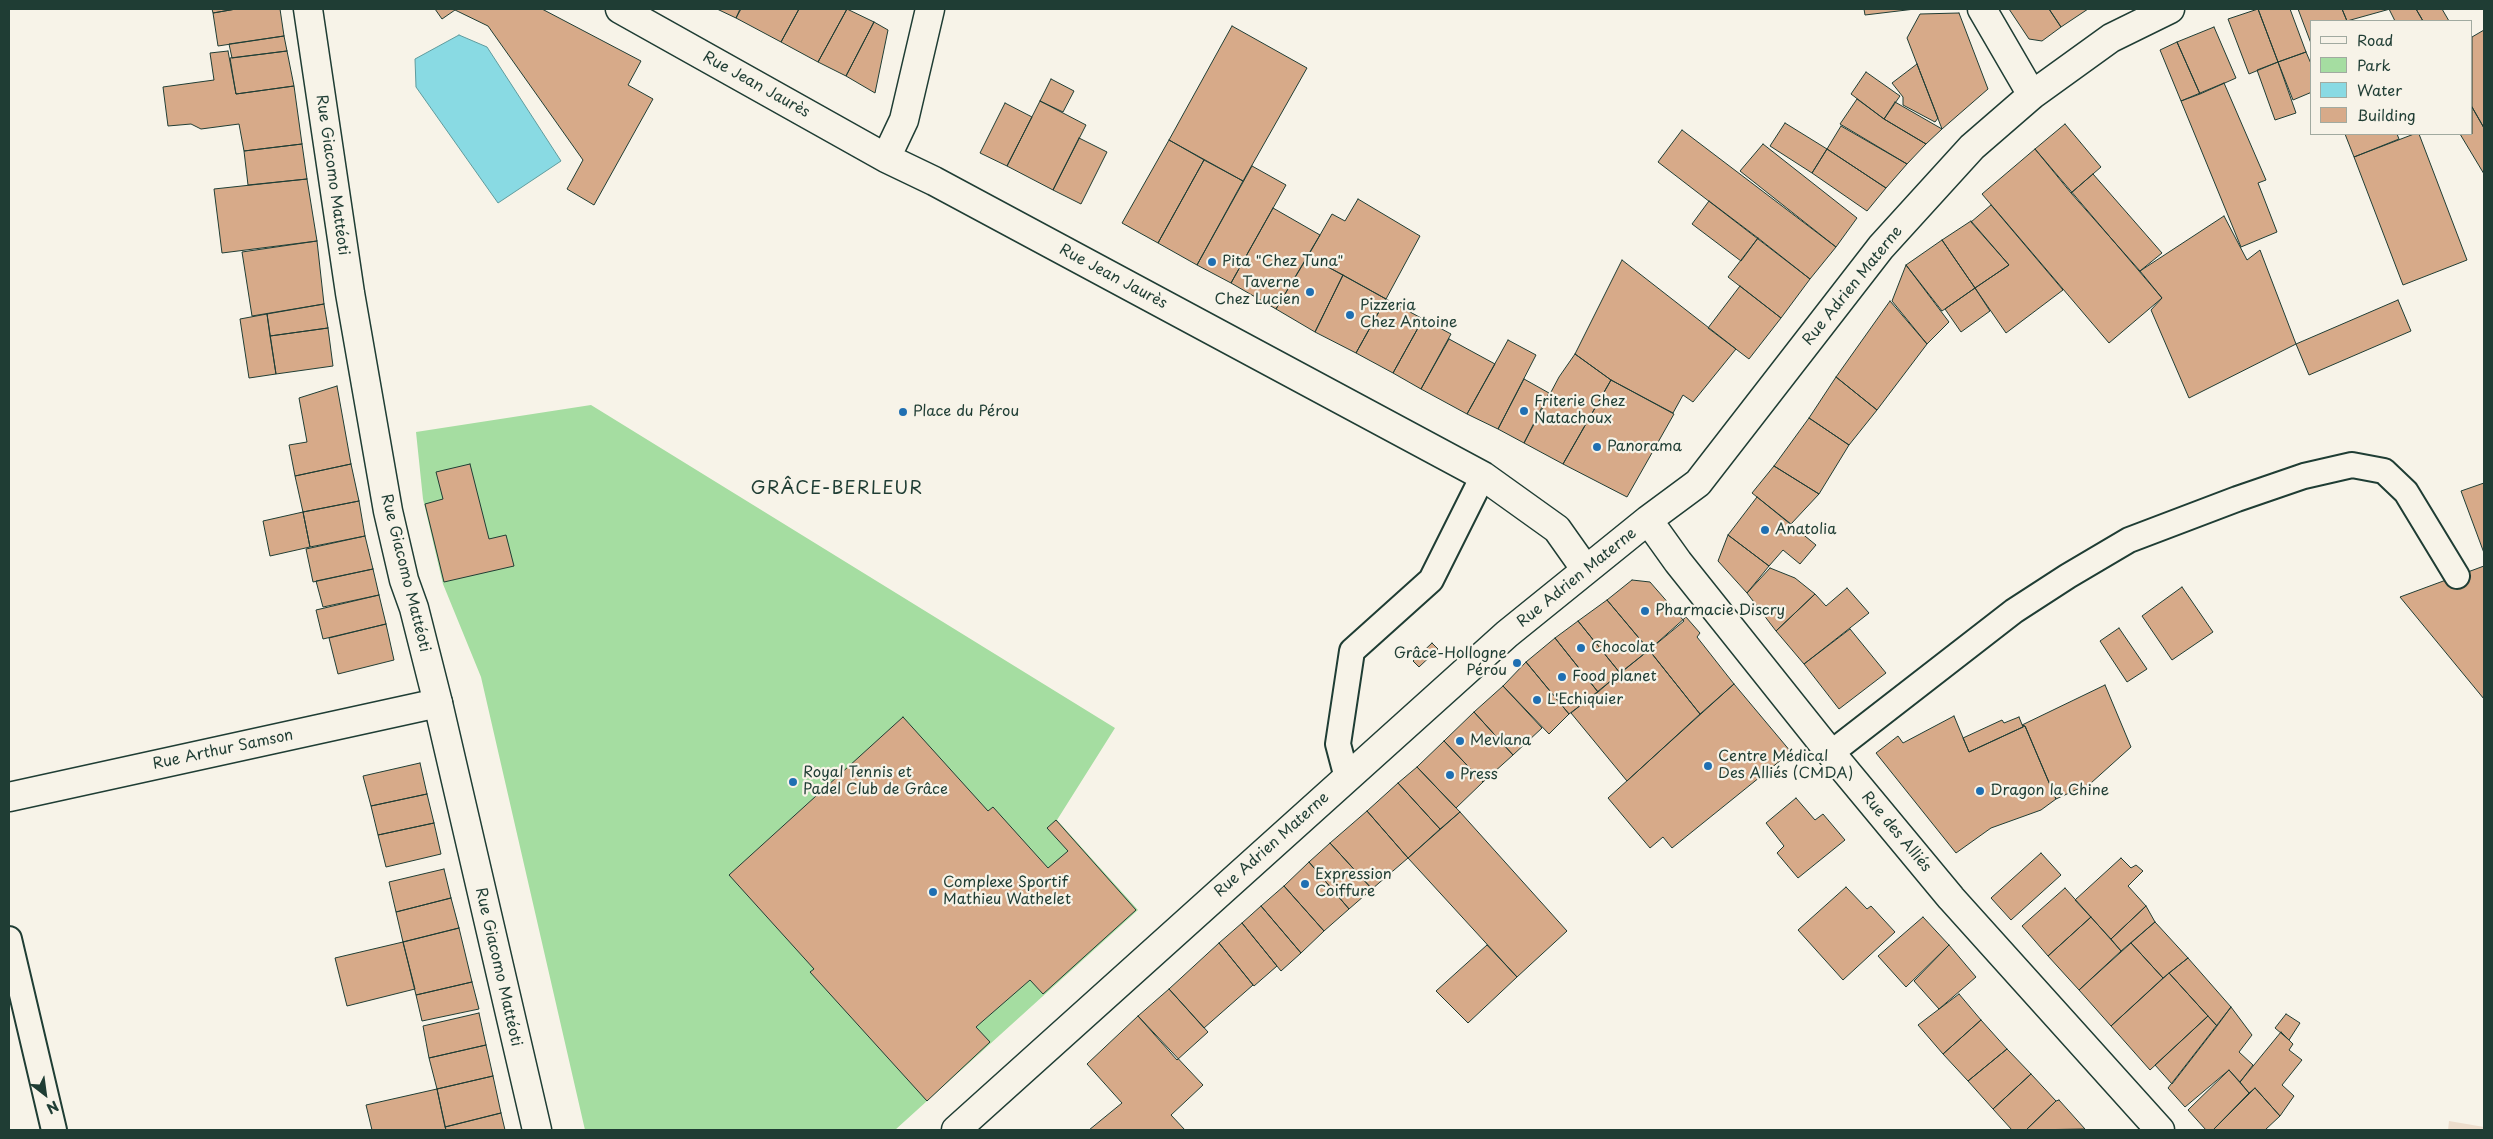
<!DOCTYPE html>
<meta charset="utf-8">
<style>
body{margin:0}
#map{position:relative;width:2493px;height:1139px;overflow:hidden;background:#f7f3e8;font-family:"Playpen Sans",sans-serif}
canvas{display:block}
.frame{position:absolute;inset:0;border:10px solid #1f3d34;pointer-events:none}
.legend{position:absolute;left:2310px;top:20px;width:162px;height:115px;box-sizing:border-box;background:#f7f3e8;border:1px solid #a1aaa0;margin:0;padding:6px 9px;list-style:none;font-size:15px;color:#1f3d34}
.legend li{display:flex;align-items:center;gap:10px;height:25px}
.legend b{width:25px;border:1px solid #a1aaa0}
.north{position:absolute;left:20px;top:1069px;width:50px;height:50px;-webkit-text-stroke:4px #f7f3e8;paint-order:stroke;rotate:150deg;font-size:14px;font-weight:700;line-height:20px;text-align:center;color:#1f3d34}
.north::after{content:'';display:block;margin:auto;width:18px;height:22px;background:#1f3d34;clip-path:polygon(50% 0,100% 100%,50% 72%,0 100%)}
</style>
<div id="map">
<canvas width="2493" height="1139"></canvas>
<div class="frame"></div>
<ul class="legend">
<li><b style="height:6px;background:#f7f3e8"></b>Road</li>
<li><b style="height:14px;background:#a5dda1"></b>Park</li>
<li><b style="height:14px;background:#89dae3"></b>Water</li>
<li><b style="height:14px;background:#d7aa89"></b>Building</li>
</ul>
<div class="north">N</div>
</div>
<script>
const g = document.querySelector('canvas').getContext('2d');
g.lineJoin = 'round';
function fillPath(path, color) { g.fillStyle = color; g.fill(path, 'evenodd'); }
const poly = rows => new Path2D(rows.map(r => 'M' + r).join(''));
function trace(path, color, width, dash) { g.strokeStyle = color; g.lineWidth = width; g.lineCap = dash ? 'butt' : 'round'; g.setLineDash(dash || []); g.stroke(path); }
function write(font, color, halo, rows, align = 'center') {
  g.font = font + ' "Playpen Sans",sans-serif'; g.lineWidth = 4.5; g.setLineDash([]); g.textBaseline = 'middle'; g.strokeStyle = halo; g.fillStyle = color; for (const [text, x, y, turn = 0] of rows) {
    g.save(); g.translate(x, y); g.rotate((+turn || 0) * Math.PI / 180); g.textAlign = isNaN(turn) ? turn : align; if (halo) g.strokeText(text, 0, 0); g.fillText(text, 0, 0); g.restore();
  }
}
fillPath(poly([
 [2449,1121,2484,1127,2484,1130,2448,1130]
]), '#edddcc');
fillPath(poly([
 [591,405,1115,728,1057,820,1138,910,895,1130,585,1130,481,677,443,584,423,499,416,432]
]), '#a5dda1');
const water = poly([
 [459,35,487,47,561,161,498,203,416,87,415,59,459,35]
]);
fillPath(water, '#89dae3');
trace(water, '#5f9b9d', 1);
const building = poly([
 [212,9,236,9,213,13,212,9],
 [236,9,280,9,284,36,218,46,213,13,236,9],
 [435,9,542,9,641,61,628,85,653,99,594,205,567,189,583,160,488,26,455,10,442,19,435,9],
 [717,9,740,9,736,18,717,9],
 [741,9,799,9,781,42,736,18,741,9],
 [799,9,847,9,818,62,781,42,799,9],
 [847,9,874,22,846,76,818,62,847,9],
 [1864,9,1915,9,1865,15,1864,9],
 [2009,9,2049,9,2061,27,2042,41,2029,39,2009,9],
 [2049,9,2088,9,2061,27,2049,9],
 [2258,9,2278,62,2249,74,2228,19,2258,9],
 [2258,9,2290,9,2306,52,2278,62,2258,9],
 [2298,9,2342,9,2347,21,2312,21,2312,46,2298,9],
 [2342,9,2390,9,2347,21,2342,9],
 [2389,9,2416,9,2423,21,2395,21,2389,9],
 [2416,9,2442,9,2449,21,2423,21,2416,9],
 [1959,13,1988,89,1942,129,1907,38,1920,14,1959,13],
 [874,22,888,30,875,93,846,76,874,22],
 [1232,26,1307,68,1243,181,1169,140,1232,26],
 [2214,27,2236,78,2200,94,2177,42,2214,27],
 [2484,30,2484,128,2472,107,2472,37,2484,30],
 [284,36,287,51,232,58,229,44,284,36],
 [2177,42,2200,94,2181,101,2160,50,2177,42],
 [228,51,236,94,294,86,302,144,244,151,239,124,201,129,191,124,168,126,163,87,214,80,210,53,228,51],
 [287,51,294,86,236,94,230,58,287,51],
 [2306,52,2312,66,2312,92,2293,100,2278,62,2306,52],
 [2278,62,2296,113,2275,120,2257,70,2278,62],
 [1917,64,1938,118,1935,122,1903,105,1903,97,1892,83,1917,64],
 [1866,72,1900,96,1884,119,1851,94,1866,72],
 [1051,79,1074,91,1063,112,1040,101,1051,79],
 [2224,83,2266,180,2258,183,2277,232,2241,247,2181,101,2224,83],
 [1857,99,1884,119,1926,144,1907,164,1840,124,1857,99],
 [1040,101,1086,125,1053,190,1007,166,1040,101],
 [1895,102,1942,129,1926,144,1884,119,1895,102],
 [1005,103,1032,117,1007,166,980,153,1005,103],
 [2472,107,2484,128,2484,174,2460,134,2472,134,2472,107],
 [1785,123,1827,149,1812,173,1770,146,1785,123],
 [2065,124,2101,167,2071,193,2035,149,2065,124],
 [1841,126,1907,164,1886,188,1827,149,1841,126],
 [1682,130,1836,247,1810,279,1658,162,1682,130],
 [2345,134,2397,134,2399,139,2354,157,2345,134],
 [2414,134,2419,134,2467,260,2403,285,2354,157,2414,134],
 [1079,138,1107,152,1081,204,1053,190,1079,138],
 [1169,140,1204,160,1158,243,1122,223,1169,140],
 [302,144,307,179,248,185,244,151,302,144],
 [1763,144,1857,218,1836,247,1740,171,1763,144],
 [1827,149,1886,188,1867,211,1812,173,1827,149],
 [2035,149,2162,298,2109,343,1982,194,2035,149],
 [1204,160,1243,181,1197,265,1158,243,1204,160],
 [1252,166,1286,185,1231,283,1197,265,1252,166],
 [2093,174,2162,253,2140,271,2071,193,2093,174],
 [307,179,317,241,222,253,214,189,307,179],
 [1358,199,1420,236,1386,299,1308,256,1332,214,1345,221,1358,199],
 [1709,201,1758,238,1741,261,1692,224,1709,201],
 [1991,205,2063,290,2006,333,1975,288,2009,265,1971,222,1991,205],
 [1273,208,1320,235,1276,309,1231,283,1273,208],
 [2224,216,2247,260,2260,250,2296,344,2189,398,2151,310,2162,298,2140,271,2224,216],
 [1971,221,2009,265,1975,288,1942,240,1971,221],
 [1758,238,1810,279,1781,318,1728,277,1758,238],
 [1942,240,1975,288,1942,311,1906,265,1942,240],
 [317,241,324,304,252,316,242,252,317,241],
 [1308,256,1343,275,1315,332,1276,309,1308,256],
 [1622,260,1736,349,1693,402,1683,395,1673,413,1611,380,1575,354,1622,260],
 [1906,265,1949,322,1927,344,1892,301,1906,265],
 [1343,275,1386,299,1356,353,1315,332,1343,275],
 [1740,286,1781,318,1749,359,1708,328,1740,286],
 [1975,288,1990,311,1961,332,1945,309,1975,288],
 [1386,299,1423,319,1393,373,1356,353,1386,299],
 [2398,300,2411,331,2309,375,2296,344,2398,300],
 [1890,301,1927,344,1877,410,1836,377,1890,301],
 [324,304,328,328,270,336,267,314,324,304],
 [267,314,276,374,249,378,240,319,267,314],
 [1423,319,1451,334,1421,389,1393,373,1423,319],
 [328,328,333,366,276,374,270,336,328,328],
 [1449,339,1495,364,1467,414,1421,389,1449,339],
 [1508,340,1536,355,1498,429,1467,414,1508,340],
 [1575,354,1611,380,1563,464,1524,443,1559,377,1575,354],
 [1836,377,1877,410,1849,445,1809,418,1836,377],
 [1524,379,1549,393,1524,443,1498,429,1524,379],
 [1611,380,1674,414,1627,497,1563,464,1611,380],
 [337,386,351,464,295,476,289,445,307,442,299,398,337,386],
 [1809,418,1849,445,1819,494,1774,466,1809,418],
 [351,464,359,501,303,512,295,476,351,464],
 [470,464,489,539,506,535,514,566,444,582,425,504,443,499,436,472,470,464],
 [1774,466,1819,494,1791,524,1752,493,1774,466],
 [2484,483,2484,553,2461,491,2484,483],
 [1757,497,1816,545,1800,564,1783,550,1769,566,1728,535,1757,497],
 [359,501,365,536,310,547,303,512,359,501],
 [303,512,310,547,270,556,263,521,303,512],
 [1728,535,1769,566,1747,593,1718,561,1728,535],
 [365,536,373,569,313,582,306,549,365,536],
 [2484,566,2484,699,2400,597,2484,566],
 [1770,568,1795,578,1815,594,1776,631,1747,593,1770,568],
 [373,569,379,595,323,607,316,581,373,569],
 [1632,580,1650,582,1684,621,1649,650,1607,600,1632,580],
 [2182,587,2213,632,2172,660,2142,616,2182,587],
 [1847,588,1869,613,1804,664,1776,631,1815,594,1826,606,1847,588],
 [379,595,386,624,323,639,316,610,379,595],
 [1607,600,1649,650,1620,673,1578,621,1607,600],
 [1686,617,1700,633,1697,637,1734,684,1700,714,1649,650,1686,617],
 [1578,621,1620,673,1598,692,1555,638,1578,621],
 [386,624,394,660,338,674,329,638,386,624],
 [2119,628,2147,669,2127,682,2100,641,2119,628],
 [1850,629,1886,673,1839,709,1804,664,1850,629],
 [1555,638,1598,692,1569,714,1526,662,1555,638],
 [1432,643,1438,649,1419,667,1413,661,1432,643],
 [1649,650,1700,714,1627,781,1571,713,1649,650],
 [1526,662,1569,714,1549,734,1503,686,1526,662],
 [1734,684,1791,752,1672,848,1663,837,1650,848,1608,798,1734,684],
 [2105,685,2131,747,2091,783,2056,799,2025,726,2022,725,2105,685],
 [1503,686,1542,728,1513,755,1474,712,1503,686],
 [1474,712,1513,755,1483,782,1444,741,1474,712],
 [1954,716,1969,752,2025,726,2056,799,2041,810,1991,828,1956,853,1876,753,1898,736,1903,743,1954,716],
 [903,717,988,811,993,807,1048,868,1068,851,1047,828,1056,820,1136,910,1043,994,1030,980,976,1027,990,1042,927,1101,810,972,814,969,729,875,903,717],
 [2019,717,2023,727,1969,752,1963,738,2002,720,2004,723,2019,717],
 [1444,741,1483,782,1456,808,1417,767,1444,741],
 [420,763,427,794,371,806,363,776,420,763],
 [1417,767,1460,812,1440,829,1398,783,1417,767],
 [1398,783,1440,829,1408,858,1367,811,1398,783],
 [427,794,434,823,378,835,371,806,427,794],
 [1796,798,1815,820,1823,814,1845,840,1798,878,1777,853,1784,846,1766,823,1796,798],
 [1367,811,1408,858,1372,889,1330,843,1367,811],
 [1460,812,1567,931,1517,977,1408,858,1460,812],
 [434,823,441,854,386,867,378,835,434,823],
 [1330,843,1372,889,1349,909,1309,862,1330,843],
 [2041,853,2061,875,2011,920,1991,898,2041,853],
 [2121,858,2131,868,2136,865,2143,871,2128,886,2146,906,2111,939,2075,900,2121,858],
 [1309,862,1349,909,1324,931,1284,886,1309,862],
 [444,869,451,898,396,912,389,882,444,869],
 [1284,886,1324,931,1301,953,1261,906,1284,886],
 [1846,887,1867,909,1871,906,1895,932,1843,980,1798,930,1846,887],
 [2065,888,2091,917,2048,956,2022,926,2065,888],
 [451,898,459,928,403,942,396,912,451,898],
 [1261,906,1301,953,1281,971,1242,923,1261,906],
 [2146,906,2155,922,2121,951,2111,939,2146,906],
 [1923,917,1949,945,1906,987,1878,956,1923,917],
 [2091,917,2121,951,2079,990,2048,956,2091,917],
 [2155,922,2188,958,2163,978,2131,943,2155,922],
 [1242,923,1277,966,1254,986,1219,943,1242,923],
 [459,928,472,982,416,995,403,942,459,928],
 [403,942,415,989,347,1006,335,958,403,942],
 [1219,943,1253,985,1204,1028,1169,989,1219,943],
 [2131,943,2163,978,2111,1026,2079,990,2131,943],
 [1487,945,1517,977,1468,1023,1436,991,1487,945],
 [1949,945,1976,977,1939,1009,1914,981,1949,945],
 [2188,958,2231,1007,2217,1026,2169,973,2188,958],
 [2169,973,2208,1016,2150,1070,2111,1026,2169,973],
 [472,982,479,1009,422,1021,416,995,472,982],
 [1169,989,1208,1032,1177,1060,1138,1016,1169,989],
 [1959,994,1981,1020,1943,1054,1918,1025,1959,994],
 [2231,1007,2252,1035,2239,1052,2253,1065,2240,1082,2229,1070,2185,1107,2168,1088,2231,1007],
 [479,1013,486,1045,429,1058,423,1026,479,1013],
 [2286,1014,2300,1023,2289,1040,2275,1028,2286,1014],
 [1138,1016,1203,1085,1171,1115,1185,1130,1089,1130,1122,1103,1087,1064,1138,1016],
 [2208,1016,2217,1026,2172,1084,2155,1065,2208,1016],
 [1981,1020,2007,1049,1968,1081,1943,1054,1981,1020],
 [2281,1032,2293,1044,2289,1050,2302,1060,2282,1085,2294,1096,2280,1116,2255,1088,2249,1093,2240,1082,2281,1032],
 [486,1045,493,1076,437,1089,429,1058,486,1045],
 [2007,1049,2031,1074,1993,1109,1968,1081,2007,1049],
 [2229,1070,2249,1093,2213,1130,2206,1130,2188,1110,2229,1070],
 [2031,1074,2056,1101,2026,1130,2012,1130,1993,1109,2031,1074],
 [493,1076,501,1113,445,1127,437,1089,493,1076],
 [2255,1088,2280,1116,2265,1130,2213,1130,2255,1088],
 [437,1089,446,1130,372,1130,366,1105,437,1089],
 [2059,1100,2085,1129,2026,1130,2056,1101,2059,1100],
 [501,1113,505,1130,446,1130,445,1127,501,1113]
]);
fillPath(building, '#d7aa89');
trace(building, '#1f3d34', 1);
const lane = poly([
 [1831,753,2014,611,2068,576,2129,540,2237,499,2304,476,2352,465,2384,471,2406,492,2457,576],
 [1347,778,1338,744,1352,651,1431,580,1483,476],
 [9,939,54,1130]
]);
const street = poly([
 [620,9,886,158,934,181,1483,476,1557,529,1586,570],
 [1982,9,2032,95],
 [886,158,904,120,930,9],
 [1648,520,1678,562,1824,745,1951,898,2160,1130],
 [9,797,438,703],
 [956,1130,1507,634,1648,520,1698,483,1881,247,1972,147,2032,95,2111,38,2170,9]
]);
const secondary = poly([
 [308,9,350,293,388,511,404,580,414,608,438,703,537,1130]
]);
trace(lane, '#1f3d34', 28);
trace(street, '#1f3d34', 31);
trace(secondary, '#1f3d34', 31);
trace(lane, '#f7f3e8', 24);
trace(street, '#f7f3e8', 28);
trace(secondary, '#f7f3e8', 28);
for (const [x, y, r, color] of [
 [1212,262,5,"#1f6fb2"],
 [1310,292,5,"#1f6fb2"],
 [1350,315,5,"#1f6fb2"],
 [1524,411,5,"#1f6fb2"],
 [903,412,5,"#1f6fb2"],
 [1597,447,5,"#1f6fb2"],
 [1765,530,5,"#1f6fb2"],
 [1645,611,5,"#1f6fb2"],
 [1581,648,5,"#1f6fb2"],
 [1517,663,5,"#1f6fb2"],
 [1562,677,5,"#1f6fb2"],
 [1537,700,5,"#1f6fb2"],
 [1460,741,5,"#1f6fb2"],
 [1708,766,5,"#1f6fb2"],
 [1450,775,5,"#1f6fb2"],
 [793,782,5,"#1f6fb2"],
 [1980,791,5,"#1f6fb2"],
 [1305,884,5,"#1f6fb2"],
 [933,892,5,"#1f6fb2"]
]) { const dot = new Path2D(); dot.arc(x, y, r, 0, 2 * Math.PI); g.fillStyle = color; g.fill(dot); trace(dot, '#f7f3e8', 2); }
write('15px', '#1f3d34', '#f7f3e8', [
 ["Rue Jean Jaurès",756,85,29],
 ["Rue Giacomo Mattéoti",332,175,82],
 ["Rue Jean Jaurès",1113,277,28],
 ["Rue Adrien Materne",1853,286,-51],
 ["Rue Giacomo Mattéoti",405,573,76],
 ["Rue Adrien Materne",1577,578,-39],
 ["Rue Arthur Samson",223,750,-12],
 ["Rue des Alliés",1896,832,50],
 ["Rue Adrien Materne",1272,845,-42],
 ["Rue Giacomo Mattéoti",498,967,77]
]);
write('15px', '#1f3d34', '#f7f3e8', [
 ["Pita \"Chez Tuna\"",1222,262],
 ["Taverne",1300,283,"right"],
 ["Chez Lucien",1300,300,"right"],
 ["Pizzeria",1360,306],
 ["Chez Antoine",1360,323],
 ["Friterie Chez",1534,402],
 ["Natachoux",1534,419],
 ["Place du Pérou",913,412],
 ["Panorama",1607,447],
 ["Anatolia",1775,530],
 ["Pharmacie Discry",1655,611],
 ["Chocolat",1591,648],
 ["Grâce-Hollogne",1507,654,"right"],
 ["Pérou",1507,671,"right"],
 ["Food planet",1572,677],
 ["L'Echiquier",1547,700],
 ["Mevlana",1470,741],
 ["Centre Médical",1718,757],
 ["Des Alliés (CMDA)",1718,774],
 ["Royal Tennis et",803,773],
 ["Padel Club de Grâce",803,790],
 ["Press",1460,775],
 ["Dragon la Chine",1990,791],
 ["Expression",1315,875],
 ["Coiffure",1315,892],
 ["Complexe Sportif",943,883],
 ["Mathieu Wathelet",943,900]
], 'left');
g.letterSpacing = '1px';
write('18px', '#1f3d34', '#f7f3e8', [
 ["GRÂCE-BERLEUR",837,489]
]);
g.letterSpacing = '0px';
</script>
